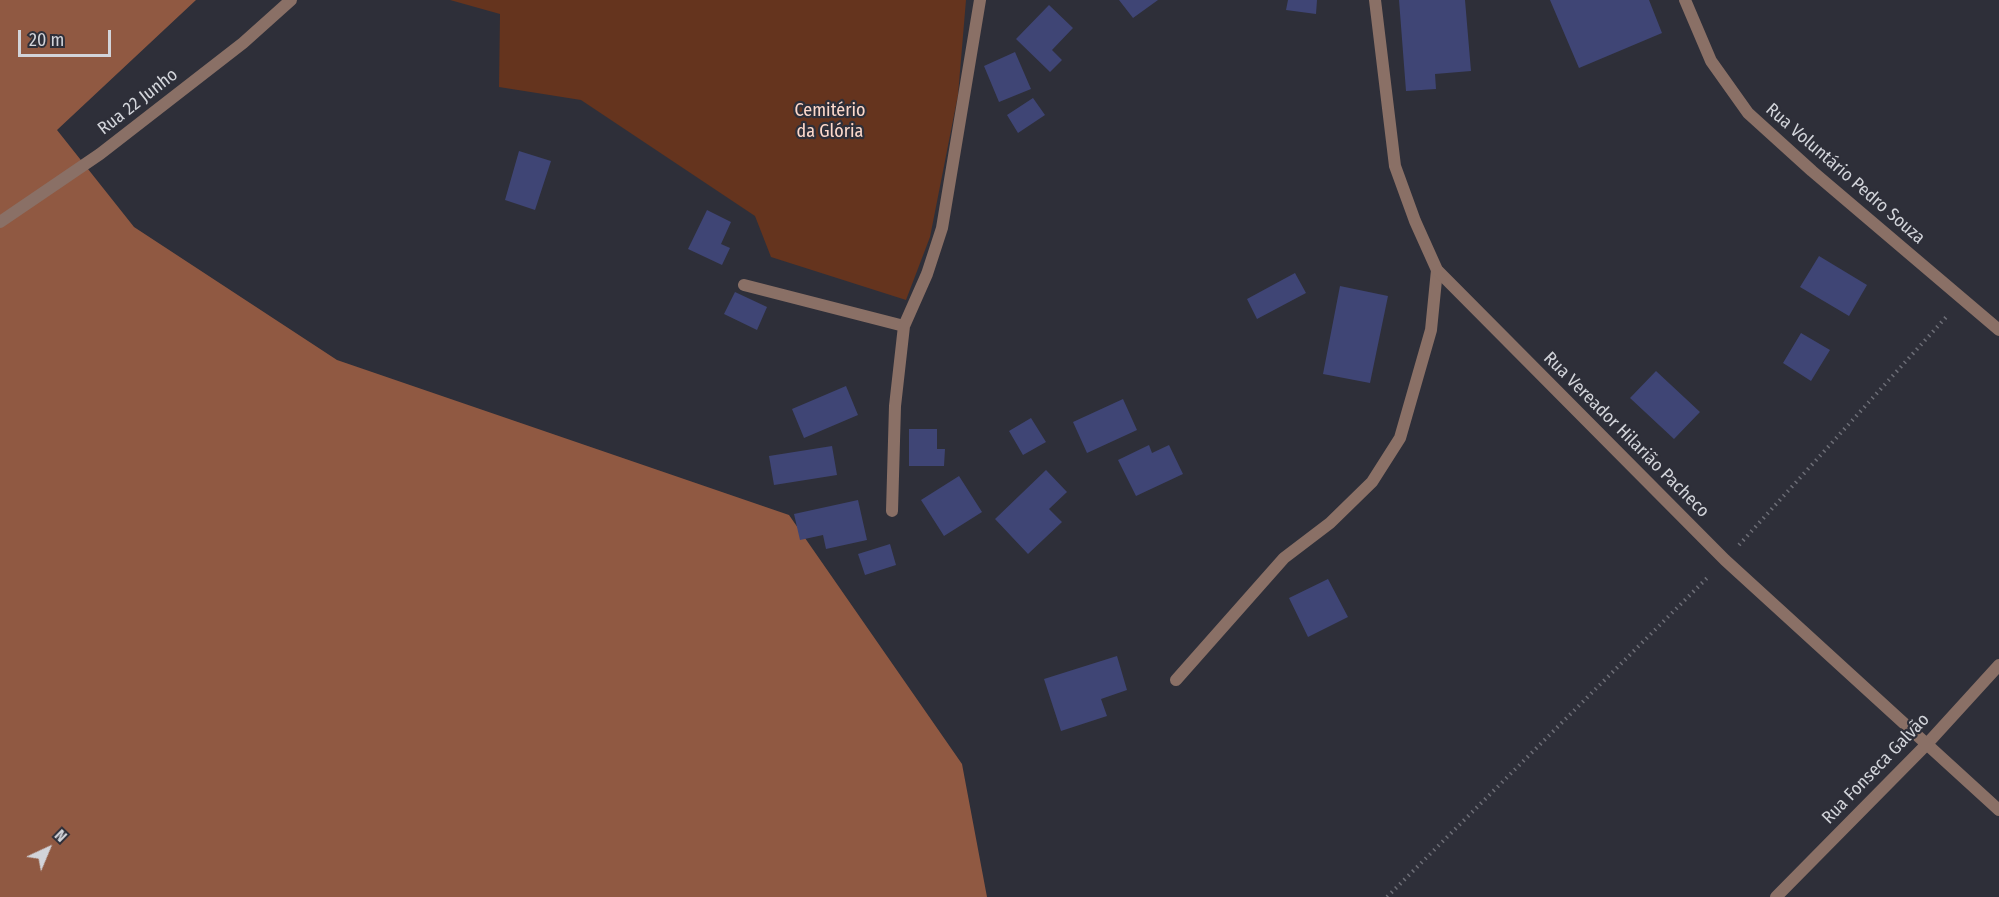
<!DOCTYPE html>
<html>
<head>
<meta charset="utf-8">
<style>
  body { margin:0 }
  #map { position:relative; width:1999px; height:897px; overflow:hidden; background:#2e2f39; font-family:"Fira Sans Condensed",sans-serif }
  canvas { display:block }
  .north { position:absolute; left:18px; top:819px; width:60px; height:60px; -webkit-text-stroke:4px #2e2f39; paint-order:stroke; rotate:44deg; font-size:16px; font-weight:700; line-height:24px; text-align:center; color:#d2d4da }
  .north::after { content:''; display:block; margin:auto; width:21px; height:27px; background:#d2d4da; clip-path:polygon(50% 0,100% 100%,50% 72%,0 100%) }
  .scale { position:absolute; left:18px; top:30px; width:93px; height:27px; box-sizing:border-box; border:3px solid #d2d4da; border-top:0; padding-left:8px; font-size:18px; line-height:21px; white-space:nowrap; color:#d2d4da; -webkit-text-stroke:4px #2e2f39; paint-order:stroke }
</style>
</head>
<body>
<div id="map">
<canvas width="1999" height="897"></canvas>
<div class="north">N</div>
<div class="scale">20 m</div>
</div>
<script>
const ctx = document.querySelector('canvas').getContext('2d');
ctx.lineJoin = 'round';
function paint(path, color) {
  ctx.fillStyle = color;
  ctx.fill(path, 'evenodd');
}
function toPath(rows) {
  const path = new Path2D();
  for (const r of rows) {
    path.moveTo(r[0], r[1]);
    for (let i = 2; i < r.length; i += 2) path.lineTo(r[i], r[i + 1]);
  }
  return path;
}
function trace(path, color, width, dash) {
  ctx.strokeStyle = color;
  ctx.lineWidth = width;
  ctx.lineCap = dash ? 'butt' : 'round';
  ctx.setLineDash(dash || []);
  ctx.stroke(path);
}
function drawText(font, color, halo, rows, align = 'center') {
  ctx.font = font + ' "Fira Sans Condensed",sans-serif';
  ctx.lineWidth = 4.5;
  ctx.setLineDash([]);
  ctx.textBaseline = 'middle';
  ctx.strokeStyle = halo;
  ctx.fillStyle = color;
  for (const [text, x, y, turn = 0] of rows) {
    ctx.save();
    ctx.translate(x, y);
    ctx.rotate((+turn || 0) * Math.PI / 180);
    ctx.textAlign = isNaN(turn) ? turn : align;
    if (halo) ctx.strokeText(text, 0, 0);
    ctx.fillText(text, 0, 0);
    ctx.restore();
  }
}
const green = toPath([
  [450,0,966,0,958,95,930,237,906,300,771,257,755,216,581,100,499,87,500,14]
]);
const forest = toPath([
  [0,0,196,0,57,130,134,227,337,360,789,515,962,764,987,897,0,897]
]);
const building = toPath([
  [1119,0,1158,0,1133,18],
  [1288,0,1317,0,1316,14,1286,10],
  [1399,0,1465,0,1471,71,1435,74,1436,89,1406,91],
  [1550,0,1649,0,1662,33,1579,68],
  [1049,5,1073,28,1052,50,1062,60,1050,72,1016,39],
  [1015,52,1031,89,999,102,984,66],
  [1033,98,1045,115,1018,133,1007,115],
  [519,151,551,161,535,210,505,200],
  [707,210,731,222,721,244,730,248,722,265,688,249],
  [1819,256,1867,285,1849,316,1800,287],
  [1295,273,1306,293,1257,319,1247,299],
  [1340,286,1388,296,1370,383,1323,374],
  [735,292,767,307,757,330,724,314],
  [1801,333,1830,350,1811,381,1783,363],
  [1656,371,1700,412,1674,439,1630,398],
  [846,386,858,415,804,438,792,409],
  [1123,399,1137,430,1087,453,1073,422],
  [1031,418,1046,442,1023,455,1009,431],
  [909,429,937,429,937,449,945,449,944,466,909,466],
  [1149,445,1152,453,1169,445,1183,474,1136,496,1118,460],
  [832,446,837,475,774,485,769,456],
  [1046,470,1067,492,1049,509,1062,522,1028,554,995,519],
  [959,476,982,512,944,536,921,500],
  [858,500,867,540,826,549,823,535,800,540,794,514],
  [890,544,896,565,865,575,858,554],
  [1328,579,1348,617,1308,637,1289,598],
  [1117,656,1127,690,1101,699,1107,716,1061,731,1044,679]
]);
const path = toPath([
  [1739,545,1948,315],
  [1387,897,1709,576]
]);
const service = toPath([
  [0,222,100,154,243,43,291,0],
  [744,285,904,326],
  [892,511,895,406,904,326,927,274,942,228,980,0],
  [1176,680,1284,558,1330,523,1372,482,1400,438,1431,330,1437,270]
]);
const minor = toPath([
  [1375,0,1395,166,1415,221,1437,270,1725,560,1999,810],
  [1685,0,1711,61,1748,113,1812,171,1999,330],
  [1776,897,1927,744,1999,665]
]);
const streetNames = [
  ["Rua 22 Junho",138,102,-38],
  ["Rua Voluntário Pedro Souza",1845,174,41],
  ["Rua Vereador Hilarião Pacheco",1626,435,45],
  ["Rua Fonseca Galvão",1876,769,-46]
];
const parkNames = [
  ["Cemitério",830,111],
  ["da Glória",830,132]
];
paint(green, '#65341e');
paint(forest, '#905942');
paint(building, '#3f4575');
trace(path, '#6d6e77', 4, [1.5, 4.5]);
trace(service, '#8a7066', 12);
trace(minor, '#8a7066', 12);
drawText('18px', '#d2d4da', '#2e2f39', streetNames);
drawText('18px', '#fdd9cb', '#2e2f39', parkNames);
</script>
</body>
</html>
